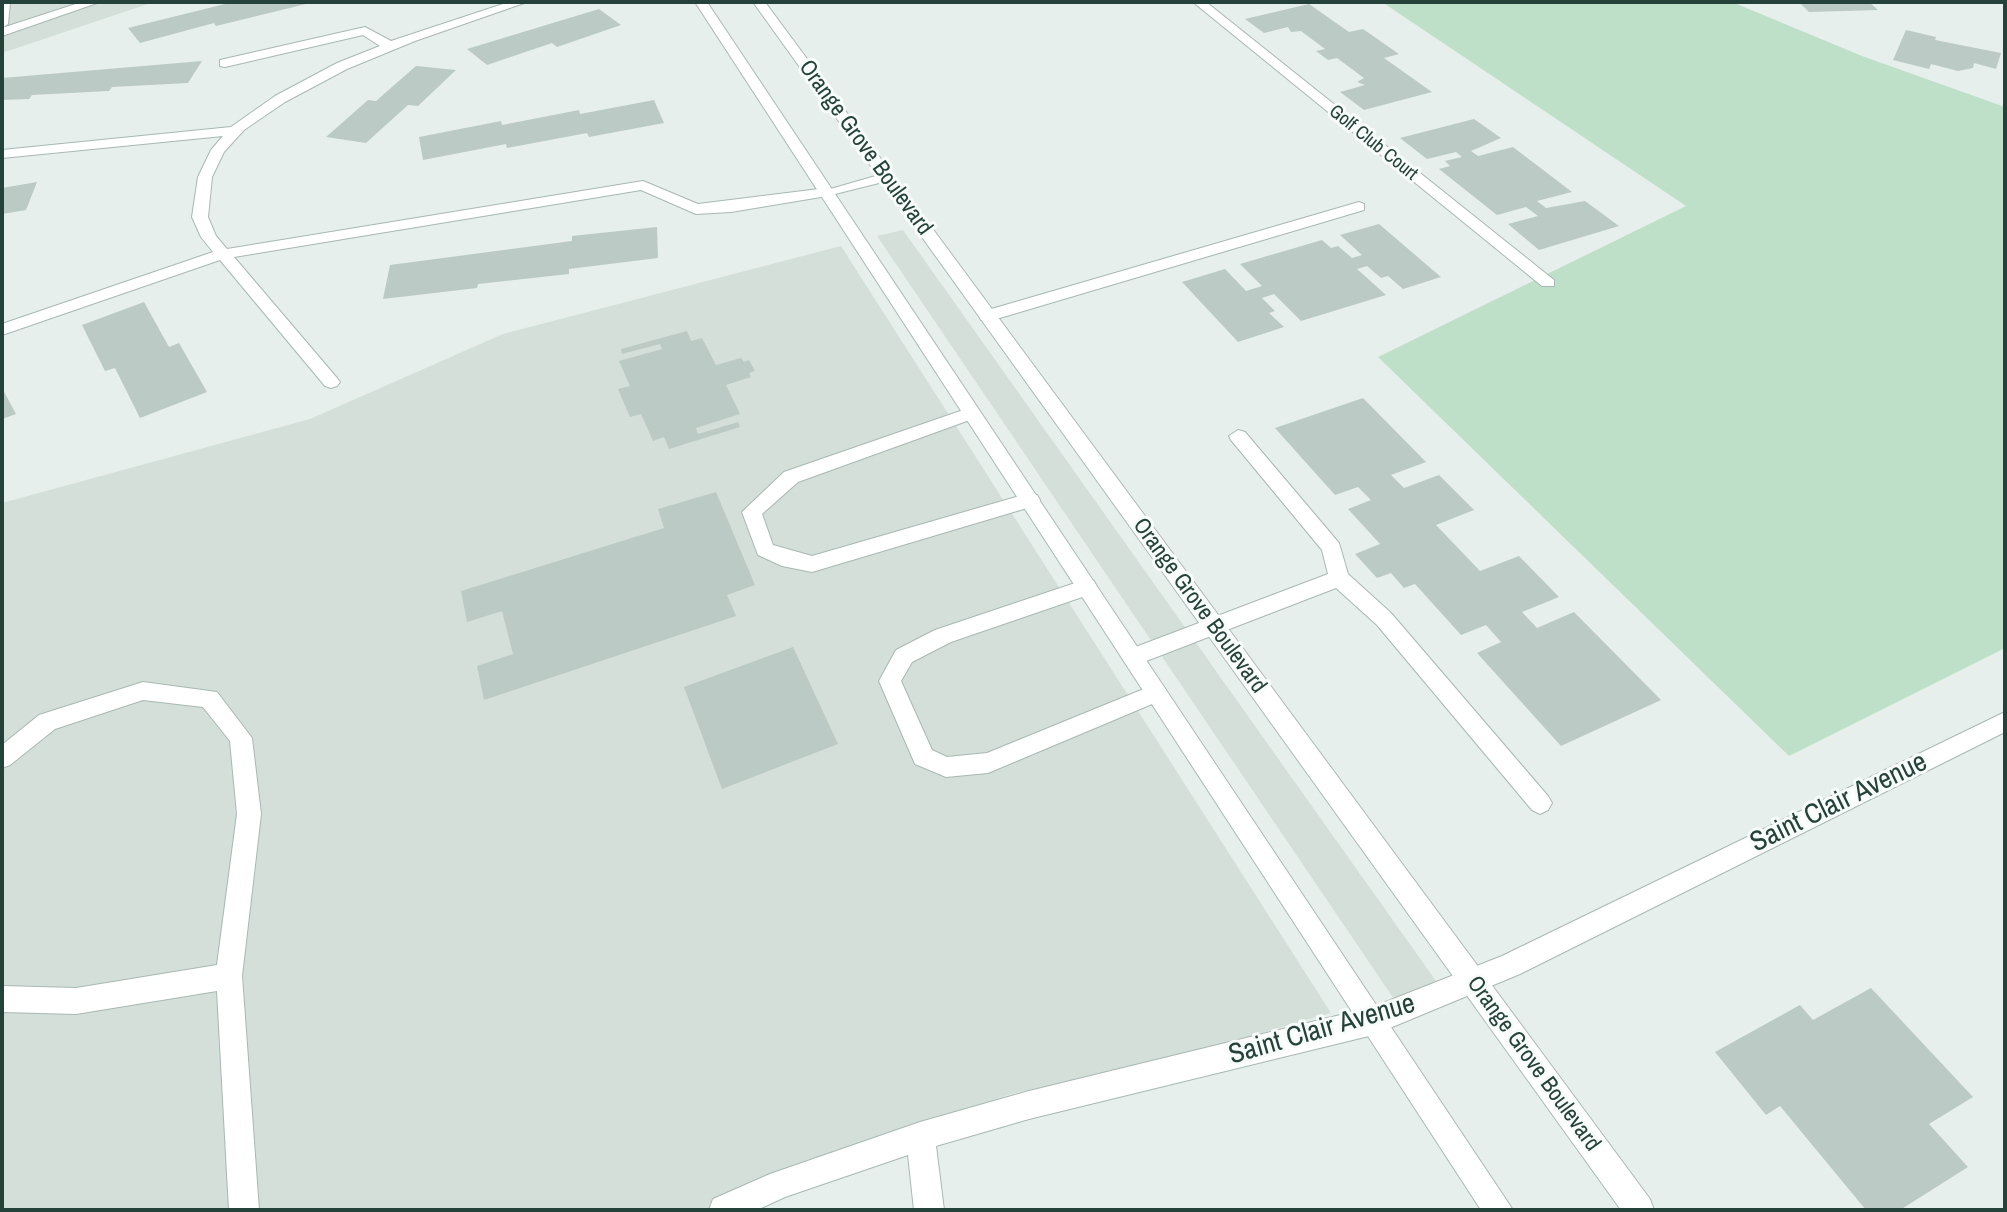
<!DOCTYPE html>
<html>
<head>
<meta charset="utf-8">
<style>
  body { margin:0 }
  #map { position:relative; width:2007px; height:1212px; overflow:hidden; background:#e6efeb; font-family:"Archivo Narrow",sans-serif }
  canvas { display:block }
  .frame { position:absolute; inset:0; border:4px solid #24423a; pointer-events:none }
</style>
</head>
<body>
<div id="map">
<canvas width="2007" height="1212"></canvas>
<div class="frame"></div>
</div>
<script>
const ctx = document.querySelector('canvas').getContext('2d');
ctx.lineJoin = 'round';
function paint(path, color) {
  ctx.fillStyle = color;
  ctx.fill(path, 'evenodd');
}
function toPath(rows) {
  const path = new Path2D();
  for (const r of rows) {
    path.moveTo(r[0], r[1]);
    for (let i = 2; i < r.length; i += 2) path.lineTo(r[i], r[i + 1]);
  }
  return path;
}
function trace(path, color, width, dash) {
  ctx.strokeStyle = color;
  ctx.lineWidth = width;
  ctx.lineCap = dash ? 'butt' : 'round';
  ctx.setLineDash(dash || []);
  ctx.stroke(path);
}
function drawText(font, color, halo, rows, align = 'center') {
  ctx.font = font + ' "Archivo Narrow",sans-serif';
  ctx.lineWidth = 6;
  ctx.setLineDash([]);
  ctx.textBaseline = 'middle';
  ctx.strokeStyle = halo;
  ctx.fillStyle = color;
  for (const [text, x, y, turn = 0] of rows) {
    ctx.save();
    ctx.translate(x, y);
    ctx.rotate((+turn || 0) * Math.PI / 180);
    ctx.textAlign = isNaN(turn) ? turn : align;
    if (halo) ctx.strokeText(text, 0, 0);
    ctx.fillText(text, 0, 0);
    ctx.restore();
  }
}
const built = toPath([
  [2,2,154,2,2,53],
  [903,230,1441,988,1394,999,877,236],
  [841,246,1331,1013,1171,1059,1011,1094,845,1154,716,1210,2,1210,2,503,310,419,503,334]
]);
const green = toPath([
  [1382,2,1732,2,1862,56,2005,107,2005,648,1789,756,1378,357,1686,206]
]);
const building = toPath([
  [233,2,310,3,216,26,214,23,140,43,128,28],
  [1799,2,1869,2,1878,10,1809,12],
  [1309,4,1349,32,1363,29,1399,54,1384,58,1432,92,1364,110,1340,92,1365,85,1357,82,1364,78,1337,58,1328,60,1316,51,1325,49,1301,31,1291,32,1288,27,1264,33,1245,19],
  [599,9,621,25,557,47,552,43,487,65,467,49],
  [1906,30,1936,37,1935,40,2001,53,1996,69,1974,63,1973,68,1958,71,1931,64,1929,69,1893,60],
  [202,61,188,83,112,87,109,91,32,95,29,99,2,100,2,78],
  [416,66,456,70,418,106,408,105,366,143,326,137,368,100,376,101],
  [654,100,664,123,589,137,587,133,507,148,506,144,423,160,419,137,501,121,502,125,579,110,580,114],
  [1474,119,1501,138,1471,151,1478,156,1513,147,1572,192,1537,201,1546,208,1585,201,1619,226,1539,250,1508,224,1538,216,1526,207,1497,215,1439,169,1450,166,1445,161,1462,157,1456,152,1427,159,1400,138],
  [37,182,26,210,2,214,2,188],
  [1379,224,1441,277,1403,289,1388,276,1381,278,1367,266,1357,269,1386,295,1301,321,1274,294,1262,298,1275,311,1269,313,1284,327,1238,342,1182,282,1225,269,1246,291,1262,286,1240,264,1322,240,1331,248,1338,246,1352,258,1362,255,1340,235],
  [657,227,658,258,569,269,569,274,478,284,477,288,383,299,390,265,572,241,572,236],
  [144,302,169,347,179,343,207,392,140,418,115,368,105,371,82,325],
  [687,331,691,341,702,338,716,365,741,358,744,362,749,360,755,371,749,373,751,377,726,385,740,414,696,428,698,434,738,422,740,427,669,449,664,437,653,441,641,414,630,417,618,389,630,386,619,361,662,349,660,344,622,354,621,349],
  [2,388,16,414,2,419],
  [1363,398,1426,462,1391,475,1404,488,1439,475,1474,510,1436,525,1480,571,1519,556,1559,597,1522,612,1537,628,1574,612,1661,700,1561,746,1477,653,1501,642,1486,625,1461,635,1415,584,1404,588,1391,573,1377,578,1355,554,1380,544,1348,509,1371,500,1358,487,1335,495,1275,428],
  [716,492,755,585,727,595,736,616,484,700,477,666,513,654,502,611,467,622,461,591,664,528,658,509],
  [793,647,838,744,722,789,684,687],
  [1871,988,1973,1097,1929,1124,1968,1167,1900,1210,1866,1210,1780,1106,1766,1115,1715,1052,1800,1005,1813,1020]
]);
const service = toPath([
  [2,2,10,2,8,24,2,28,2,2],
  [509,2,527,2,415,41,347,69,285,102,244,130,224,152,212,177,208,217,216,236,227,249,643,181,698,204,827,188,834,192,827,196,731,212,696,214,641,190,234,257,337,378,340,382,337,386,331,388,325,386,220,260,2,335,2,324,213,252,201,237,192,217,198,177,211,150,223,136,2,158,2,150,231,127,275,96,337,63,380,46,363,35,225,67,220,66,220,60,365,27,391,41,509,2],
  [1359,202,1364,204,1364,210,993,320,981,320,979,316,981,312,1359,202],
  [972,407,981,413,978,417,798,482,762,514,773,545,812,556,1030,493,1037,495,1040,500,1037,505,812,572,782,566,758,555,742,512,784,472,972,407],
  [1238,430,1245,432,1339,543,1348,574,1391,613,1548,796,1552,803,1548,810,1540,814,1532,810,1377,625,1336,588,1141,663,1133,666,1125,663,1122,657,1125,651,1328,574,1322,550,1231,440,1229,436,1238,430],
  [1087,579,1094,581,1097,587,1094,593,951,642,912,662,901,681,932,750,947,757,987,753,1156,684,1164,687,1167,693,1164,699,988,773,946,777,915,764,879,681,896,650,935,630,1087,579],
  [143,682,217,692,252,738,261,814,242,976,259,1210,229,1210,217,991,76,1014,2,1012,2,986,76,988,217,965,237,814,230,741,203,707,143,700,55,729,10,765,2,768,2,745,39,715,143,682]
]);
const minor = toPath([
  [82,2,100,2,2,36,2,28,82,2],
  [1193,2,1206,2,1554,280,1554,286,1542,286,1193,2],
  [886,173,893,177,891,180,827,196,820,192,886,173],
  [2005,712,2005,732,1520,974,1373,1035,1029,1119,936,1146,944,1210,914,1210,908,1155,785,1197,757,1210,709,1210,713,1199,770,1174,920,1122,1029,1091,1373,1007,1502,956,2005,712]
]);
const tertiary = toPath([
  [695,2,707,2,1513,1210,1481,1210,695,2],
  [753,2,765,2,1650,1199,1654,1210,1621,1210,753,2]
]);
const farStreetnames = [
  ["Golf Club Court",1373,143,39]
];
const streetNames = [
  ["Orange Grove Boulevard",865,148,54],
  ["Orange Grove Boulevard",1199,606,54],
  ["Orange Grove Boulevard",1533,1064,54]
];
const nearStreetnames = [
  ["Saint Clair Avenue",1839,803,-26],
  ["Saint Clair Avenue",1322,1030,-16]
];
paint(built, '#d4dfda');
paint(green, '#bfe0c8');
paint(building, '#bbcac4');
trace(service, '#a8b8b2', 2);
trace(minor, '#a8b8b2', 2);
trace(tertiary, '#a8b8b2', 2);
paint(service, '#fff');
paint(minor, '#fff');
paint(tertiary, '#fff');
drawText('19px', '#24423a', '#f7fbf9', farStreetnames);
drawText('23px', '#24423a', '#f7fbf9', streetNames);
drawText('28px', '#24423a', '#f7fbf9', nearStreetnames);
</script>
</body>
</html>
